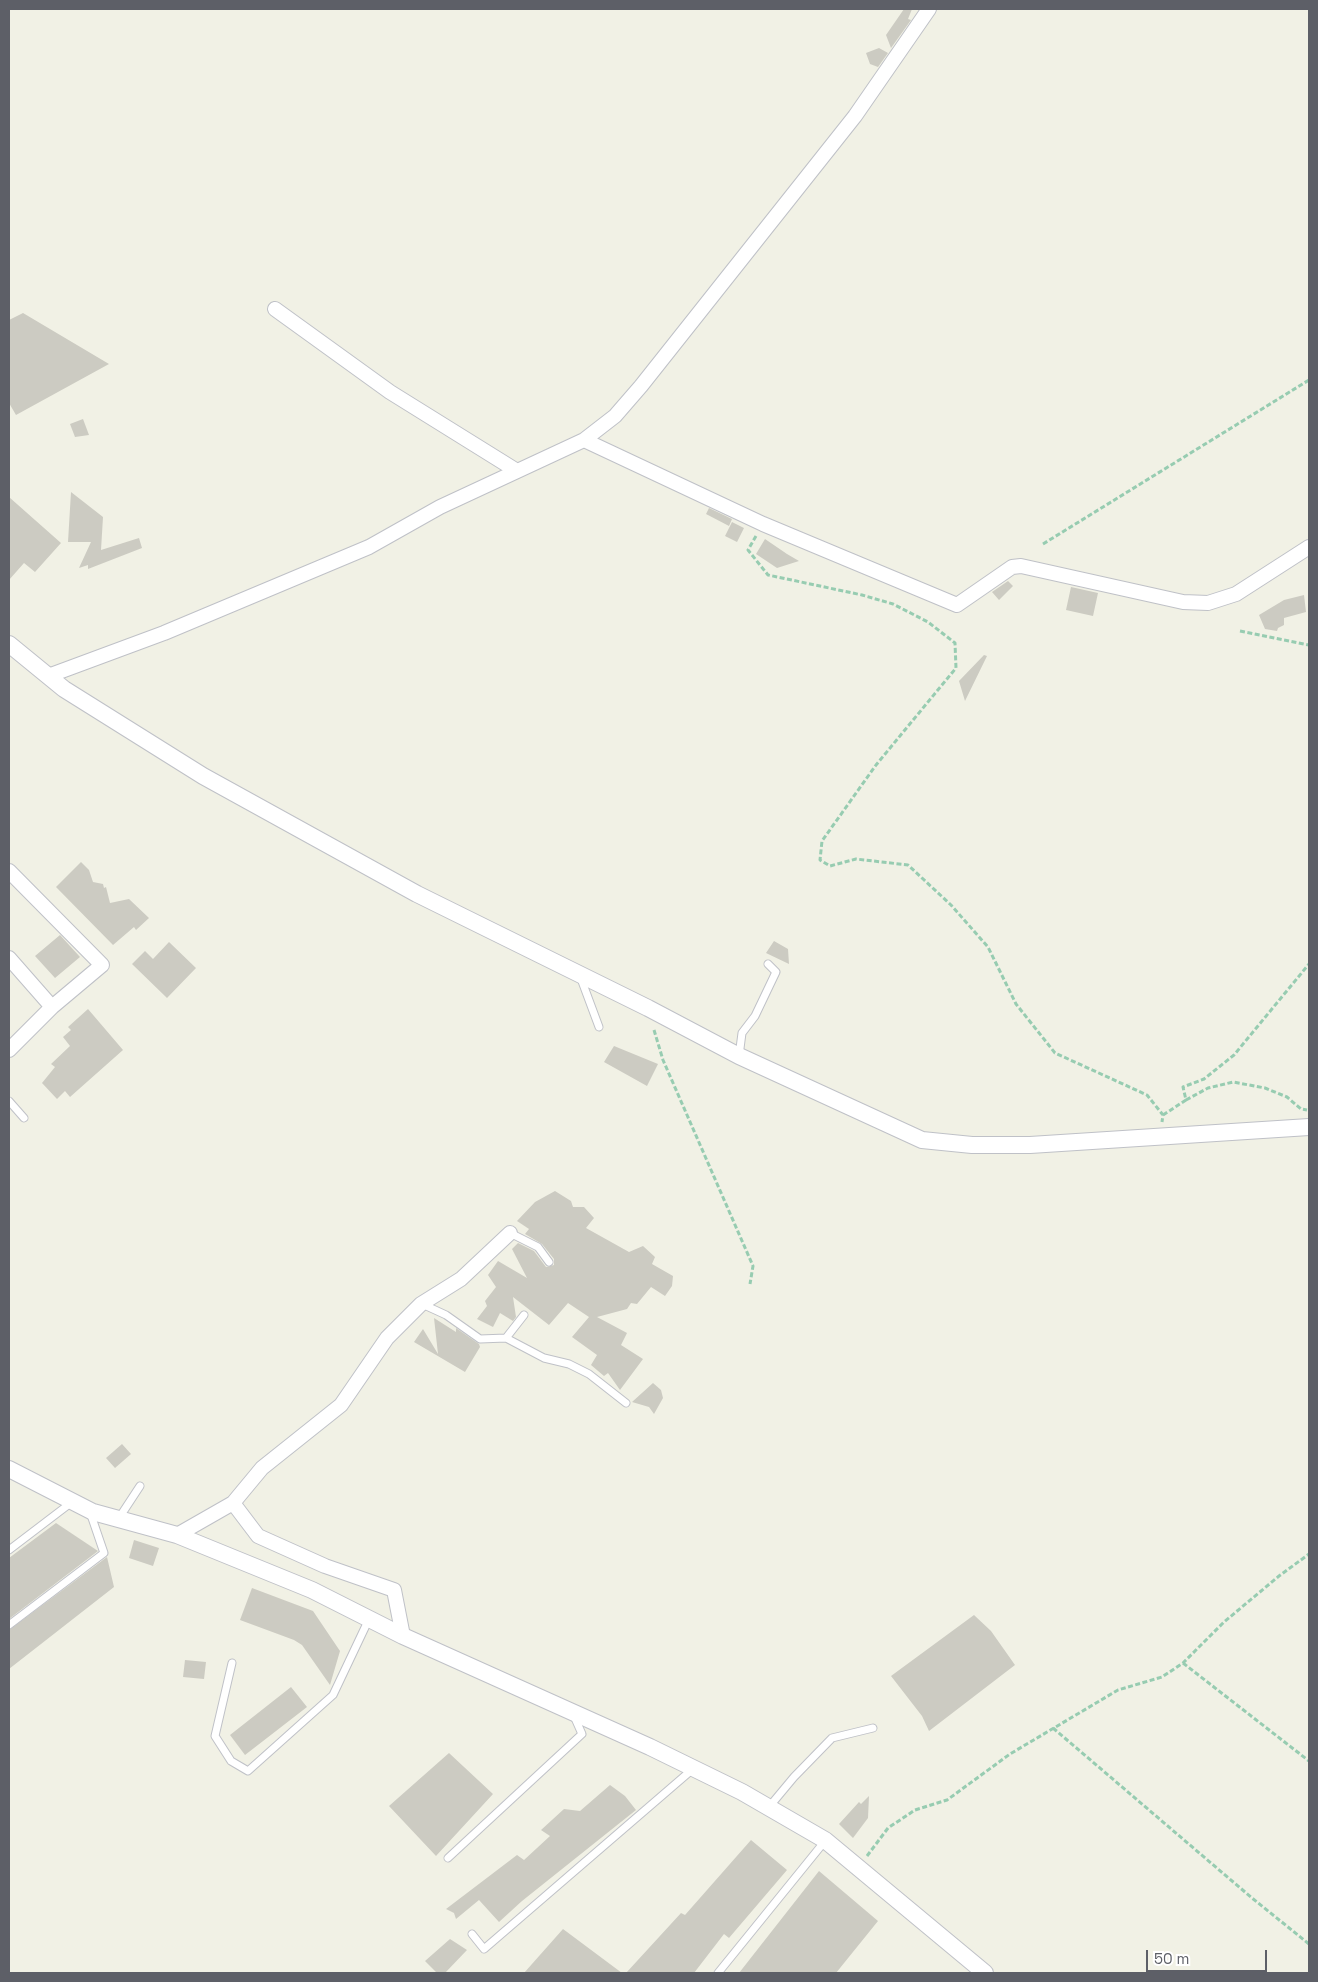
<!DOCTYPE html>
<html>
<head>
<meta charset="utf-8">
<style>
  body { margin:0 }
  #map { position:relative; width:1318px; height:1982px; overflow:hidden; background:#f1f1e5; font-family:"Space Grotesk",sans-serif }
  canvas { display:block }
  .frame { position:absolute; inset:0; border:10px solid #5d5f67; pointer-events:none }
  .scale { position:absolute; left:1146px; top:1950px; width:121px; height:22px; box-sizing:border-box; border:2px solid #5d5f67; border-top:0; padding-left:6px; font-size:15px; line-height:18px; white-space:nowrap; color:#5d5f67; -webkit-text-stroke:4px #fff; paint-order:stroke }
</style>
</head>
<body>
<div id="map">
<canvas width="1318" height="1982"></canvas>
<div class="frame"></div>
<div class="scale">50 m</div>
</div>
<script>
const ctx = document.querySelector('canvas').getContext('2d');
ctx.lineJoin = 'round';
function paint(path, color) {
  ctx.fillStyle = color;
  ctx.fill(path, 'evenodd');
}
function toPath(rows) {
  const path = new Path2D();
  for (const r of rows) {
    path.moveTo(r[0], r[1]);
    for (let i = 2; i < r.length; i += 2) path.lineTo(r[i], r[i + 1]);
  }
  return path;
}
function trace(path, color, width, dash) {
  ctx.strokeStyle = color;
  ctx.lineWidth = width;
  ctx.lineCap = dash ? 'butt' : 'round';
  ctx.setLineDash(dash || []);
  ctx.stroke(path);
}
const building = toPath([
  [904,9,912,9,908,19,911,20,891,48,886,35],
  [879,48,888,53,878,67,870,64,866,53],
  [23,313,109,364,16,415,9,403,9,320],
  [83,419,89,435,75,437,70,424],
  [71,492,103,517,101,550,139,538,142,548,88,569,88,565,79,568,91,542,68,542],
  [9,497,61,543,35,572,24,563,9,580],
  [709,508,732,519,729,526,706,514],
  [732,522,744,528,737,542,725,536],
  [765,539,787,554,799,561,777,568,756,554],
  [1008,581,1013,586,999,600,992,592],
  [1071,587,1098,593,1093,616,1066,610],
  [1304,595,1306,612,1284,618,1284,625,1278,628,1277,631,1265,629,1259,615,1284,600],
  [984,655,987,656,965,701,959,681],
  [81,862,89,870,93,882,103,884,104,888,106,887,110,903,129,899,149,918,136,930,134,927,113,945,56,887],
  [60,935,80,957,55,978,35,956],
  [774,941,788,949,789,964,766,953],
  [169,942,196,968,167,998,132,964,145,951,153,959],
  [88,1009,123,1050,70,1097,65,1091,57,1099,42,1083,55,1067,51,1064,70,1046,63,1037,71,1030,68,1027],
  [614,1046,658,1064,647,1086,604,1062],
  [555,1191,571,1201,573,1207,584,1207,594,1218,586,1228,629,1252,643,1246,655,1257,652,1264,673,1276,672,1286,665,1296,651,1287,637,1304,631,1303,627,1309,597,1317,627,1333,621,1345,643,1359,620,1390,608,1373,604,1376,591,1365,597,1355,572,1337,589,1317,568,1303,549,1325,513,1297,516,1317,513,1321,500,1313,493,1327,477,1319,487,1306,485,1301,496,1287,488,1275,498,1261,527,1278,512,1249,518,1243,534,1251,546,1267,554,1265,554,1259,542,1244,525,1234,529,1229,517,1221,535,1202],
  [434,1318,456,1332,456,1328,479,1344,480,1347,465,1372,414,1342,423,1329,438,1354],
  [653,1383,661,1390,663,1398,654,1414,649,1407,632,1402],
  [122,1444,131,1454,115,1468,106,1458],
  [56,1523,98,1551,9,1619,9,1558],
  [134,1540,159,1548,153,1566,129,1558],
  [107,1557,114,1587,9,1669,9,1630],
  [252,1588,313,1611,340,1651,330,1685,302,1645,294,1640,240,1620],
  [974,1615,991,1631,1015,1665,929,1731,922,1716,891,1676],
  [185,1660,206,1662,204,1679,183,1677],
  [291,1687,307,1707,245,1755,230,1735],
  [449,1753,493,1794,436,1856,389,1806],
  [610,1785,625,1796,636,1810,522,1901,499,1922,479,1900,456,1919,454,1913,446,1909,517,1855,524,1860,550,1836,541,1830,564,1809,580,1811],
  [869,1796,868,1818,853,1838,839,1824,859,1802,861,1804],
  [751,1840,787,1870,729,1938,724,1934,694,1973,626,1973,681,1913,685,1915],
  [819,1871,878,1921,836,1973,739,1973],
  [563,1929,622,1973,524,1973],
  [450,1939,467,1950,445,1973,437,1973,425,1961]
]);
const path = toPath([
  [756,536,748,550,768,575,862,595,893,604,928,622,955,643,956,668,876,765,822,841,820,860,830,866,856,859,908,865,951,905,988,947,1016,1004,1055,1053,1147,1095,1163,1115,1162,1122],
  [1043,544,1309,380],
  [1240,631,1309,645],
  [654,1030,663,1060,753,1266,750,1284],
  [1186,1100,1208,1088,1233,1082,1265,1088,1287,1097,1301,1109,1307,1110],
  [1163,1115,1186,1100,1183,1087,1204,1079,1234,1055,1309,964],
  [1183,1663,1309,1761],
  [1053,1728,1252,1898,1309,1944],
  [867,1856,888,1828,915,1810,947,1800,1010,1754,1118,1690,1162,1677,1183,1663,1224,1622,1279,1576,1309,1554]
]);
const service = toPath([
  [580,976,599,1027],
  [739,1056,742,1033,755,1016,776,972,768,964],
  [9,1101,24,1118],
  [510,1233,538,1247,549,1262],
  [422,1304,446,1315,480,1339,506,1338,524,1315],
  [506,1338,544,1358,569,1364,589,1374,626,1403],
  [119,1518,140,1486],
  [9,1550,72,1502],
  [9,1625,104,1553,90,1512],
  [232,1663,215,1736,231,1761,248,1771,333,1695,369,1619],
  [769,1807,794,1777,832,1738,873,1728],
  [448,1858,582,1734,574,1716],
  [472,1934,484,1949,694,1768],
  [718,1973,825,1841]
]);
const minor = toPath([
  [275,309,390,392,517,471],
  [584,440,763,524,957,605,1012,567,1021,566,1183,602,1208,603,1236,594,1309,547],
  [48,676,164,633,369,547,440,507,584,440,615,416,641,386,855,116,929,9],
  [9,871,102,965,52,1007],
  [9,958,52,1007,9,1050],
  [177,1535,233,1503],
  [403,1636,394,1590,325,1566,258,1536,233,1503,262,1468,341,1405,387,1338,421,1304,461,1279,510,1233]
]);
const tertiary = toPath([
  [9,644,64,689,203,776,417,894,648,1008,739,1056,922,1140,972,1145,1030,1145,1309,1127],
  [9,1469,93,1512,177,1535,312,1590,403,1636,650,1747,742,1792,825,1840,985,1973]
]);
paint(building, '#cccbc2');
trace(service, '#bfc1c7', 9);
trace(minor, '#bfc1c7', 16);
trace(tertiary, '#bfc1c7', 18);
trace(path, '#97ccb1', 3, [5, 2.5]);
trace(service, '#fff', 7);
trace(minor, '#fff', 14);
trace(tertiary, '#fff', 16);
</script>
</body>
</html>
